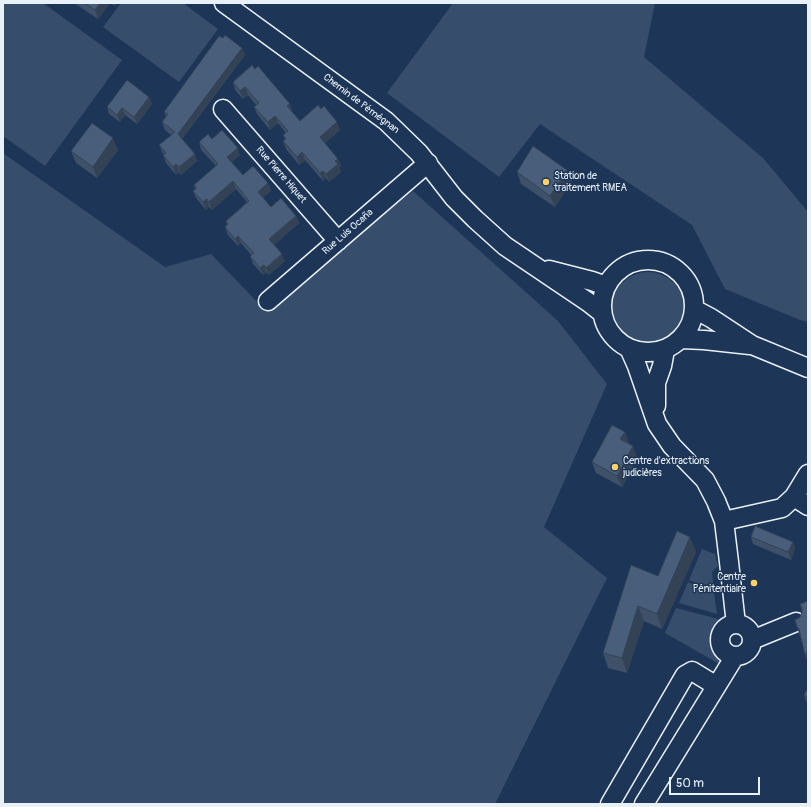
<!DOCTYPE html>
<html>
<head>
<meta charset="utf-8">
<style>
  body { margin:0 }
  #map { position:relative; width:811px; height:807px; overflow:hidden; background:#1d3557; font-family:Pangolin,sans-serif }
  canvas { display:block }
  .frame { position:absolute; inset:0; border:4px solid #e8f1f8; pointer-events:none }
  .scale { position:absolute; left:669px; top:777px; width:91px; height:18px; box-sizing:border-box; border:2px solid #e8f1f8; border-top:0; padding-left:5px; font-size:12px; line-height:14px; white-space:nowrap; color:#e8f1f8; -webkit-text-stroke:3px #1d3557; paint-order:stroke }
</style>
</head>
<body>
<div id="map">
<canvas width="811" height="807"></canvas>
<div class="frame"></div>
<div class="scale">50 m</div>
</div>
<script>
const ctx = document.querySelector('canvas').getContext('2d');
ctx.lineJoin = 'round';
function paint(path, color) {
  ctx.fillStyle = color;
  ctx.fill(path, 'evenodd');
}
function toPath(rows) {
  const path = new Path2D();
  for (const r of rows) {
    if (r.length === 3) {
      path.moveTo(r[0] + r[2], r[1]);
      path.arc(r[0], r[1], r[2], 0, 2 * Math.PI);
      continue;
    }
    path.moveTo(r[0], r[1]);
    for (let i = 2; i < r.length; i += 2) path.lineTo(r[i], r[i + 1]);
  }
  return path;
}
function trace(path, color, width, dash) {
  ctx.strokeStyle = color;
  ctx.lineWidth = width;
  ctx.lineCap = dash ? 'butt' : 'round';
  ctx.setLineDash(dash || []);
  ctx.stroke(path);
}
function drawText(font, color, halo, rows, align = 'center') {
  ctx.font = font + ' Pangolin,sans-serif';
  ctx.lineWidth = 3;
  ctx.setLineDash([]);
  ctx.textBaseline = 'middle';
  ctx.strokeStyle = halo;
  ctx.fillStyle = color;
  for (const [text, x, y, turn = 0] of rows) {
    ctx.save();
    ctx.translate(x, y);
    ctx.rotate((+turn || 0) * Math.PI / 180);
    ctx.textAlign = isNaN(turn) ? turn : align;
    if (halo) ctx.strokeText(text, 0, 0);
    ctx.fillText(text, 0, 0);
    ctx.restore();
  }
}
const green = toPath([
  [3,3,43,3,122,60,45,166,3,136],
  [121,3,183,3,218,29,179,82,103,27],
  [453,3,655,3,644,57,763,158,808,212,808,322,800,320,725,289,692,225,540,124,499,177,387,93],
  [3,153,165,267,211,254,264,309,413,191,558,321,607,384,544,527,607,578,495,804,3,804],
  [648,308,36],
  [702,549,715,554,718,566,712,572,714,590,689,580],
  [688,582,714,593,717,614,679,603],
  [676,608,722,620,714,638,716,650,725,661,721,665,665,633]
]);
const minor = toPath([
  [224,3,386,121,419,153,454,198,475,219,505,246,588,302,602,313],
  [223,109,338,241],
  [648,306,46],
  [549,270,592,281,606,286],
  [268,301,428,163],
  [694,309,711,318,752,345,808,368],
  [681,339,704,340,750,345],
  [629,348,637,366,657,424,672,446,705,480,716,501,724,521,729,562,736,624],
  [656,406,656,383,662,366,665,350],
  [794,497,808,506],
  [724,521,782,508,794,497,808,474],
  [736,640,16],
  [752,640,796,622],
  [610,804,685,675,692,671,710,682,714,689],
  [644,804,735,656]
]);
const wall = toPath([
  [74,3,110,3,98,19],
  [110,3,117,3,115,6],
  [245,55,182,139,197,161,181,175,179,172,176,175,166,163,163,155,164,154,162,152,159,145,171,135,165,130,162,122,166,116,164,112],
  [255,69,290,104,292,111,292,112,300,121,340,130,325,143,338,159,341,166,339,167,341,172,329,182,326,178,323,181,305,160,299,165,286,149,283,141,285,140,283,135,286,133,278,123,270,130,257,114,254,107,256,105,248,95,243,99,235,90,233,82],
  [149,97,152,104,137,124,125,115,120,122,109,114,107,107],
  [212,139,240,155,232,162,243,175,268,183,271,191,263,197,271,207,296,216,299,223,274,245,285,261,269,275,266,272,263,275,253,264,250,256,251,255,241,243,238,246,228,235,225,227,227,225,226,221,247,202,236,189,212,210,209,207,206,210,196,198,193,191,195,189,194,185,216,166,201,150,199,142],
  [118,150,97,178,76,163,71,151],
  [567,170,572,181,555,207,521,184,517,172],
  [625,432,628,444,633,446,637,458,622,487,596,473,592,462],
  [690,537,696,552,662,629,644,621,627,673,608,668,603,653,658,576],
  [751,537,793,542,795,549,791,560,753,544],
  [808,601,808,662,805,655,802,640,801,639,797,627,800,617,802,612,800,604],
  [808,688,808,706,804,695]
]);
const shadedWall = toPath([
  [100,3,110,3,98,19,95,10],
  [113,3,117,3,115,6],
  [242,48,245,55,180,141,178,134],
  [245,87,248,95,243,99,240,91],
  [149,97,152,104,137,124,134,117],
  [290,104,292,111,289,114,287,106],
  [122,108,125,115,120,122,117,115],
  [275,116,278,123,270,130,268,122],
  [337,122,340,130,323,145,320,137],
  [113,138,118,150,97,178,93,167],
  [238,148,240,155,230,164,227,157],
  [302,152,305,160,299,165,297,157],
  [195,154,197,161,181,175,179,167],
  [338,159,341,166,339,167,341,172,329,182,326,174,335,161],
  [176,164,179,172,176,175,173,167],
  [567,170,572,181,555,207,550,196],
  [323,171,326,178,323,181,320,173],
  [233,181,236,189,212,210,209,202],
  [268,183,271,191,261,199,258,192],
  [207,199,209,207,206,210,203,202],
  [296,216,299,223,272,247,269,239],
  [238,236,241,243,238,246,235,239],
  [282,254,285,261,269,275,266,268],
  [264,265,266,272,263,275,260,268],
  [625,432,629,443,625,451,620,439],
  [633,446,637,458,622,487,617,476],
  [690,537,696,552,662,629,657,614],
  [793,542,795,549,791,560,788,552],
  [638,606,644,621,627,673,622,658],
  [808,650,808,662,805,655]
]);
const building = toPath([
  [85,3,100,3,95,10,85,3],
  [225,35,242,48,178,134,195,154,179,167,176,164,173,167,163,155,166,153,159,145,175,132,162,122,168,114,164,112,219,36,223,38,225,35],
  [252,65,255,69,258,66,290,104,287,106,300,121,318,105,321,109,324,106,337,122,320,137,338,159,335,161,338,164,326,174,323,171,320,173,302,152,297,157,283,141,286,139,283,135,288,131,275,116,268,122,254,107,259,103,245,87,240,91,233,82,252,65],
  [127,80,149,97,134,117,122,108,117,115,107,107,127,80],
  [92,123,113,138,93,167,71,151,92,123],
  [222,130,238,148,227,157,233,164,243,175,253,166,268,183,258,192,271,207,281,198,296,216,269,239,282,254,266,268,264,265,260,268,250,256,254,253,238,236,235,239,225,227,228,224,226,221,249,201,233,181,209,202,207,199,203,202,193,191,197,188,194,185,218,164,199,142,208,134,212,139,222,130],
  [533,146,567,170,550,196,517,172,533,146],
  [612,425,625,432,620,439,633,446,617,476,592,462,612,425],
  [755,526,793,542,788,552,751,537,755,526],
  [677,531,690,537,657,614,638,606,622,658,603,653,631,565,658,576,677,531],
  [808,601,808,650,805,655,799,629,797,627,795,620,800,617,802,612,802,607,800,604,808,601],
  [808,688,808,697,804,695,808,688],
  [808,759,808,804,807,804,808,759]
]);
const markers = [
  [546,182,4,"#ffd166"],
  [615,467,4,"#ffd166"],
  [754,583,4,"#ffd166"]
];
const streetNames = [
  ["Chemin de Pémégnan",361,104,37],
  ["Rue Pierre Hiquet",281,175,49],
  ["Rue Luis Ocaña",348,232,-41]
];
const poiNames = [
  ["Station de",554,176],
  ["traitement RMEA",554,188],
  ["Centre d'extractions",623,461],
  ["judicières",623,473],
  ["Centre",746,577,"right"],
  ["Pénitentiaire",746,589,"right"]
];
paint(green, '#374d6c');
trace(minor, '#e8f1f8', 21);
trace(minor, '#1d3557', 18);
paint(wall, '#3f5169');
paint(shadedWall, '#334255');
paint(building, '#495e7a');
trace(building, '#334255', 1);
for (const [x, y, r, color] of markers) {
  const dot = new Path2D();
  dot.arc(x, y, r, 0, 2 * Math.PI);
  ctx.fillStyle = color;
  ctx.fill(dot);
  trace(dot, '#1d3557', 1.5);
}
drawText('10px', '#e8f1f8', '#1d3557', streetNames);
drawText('10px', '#e8f1f8', '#1d3557', poiNames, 'left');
</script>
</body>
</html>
